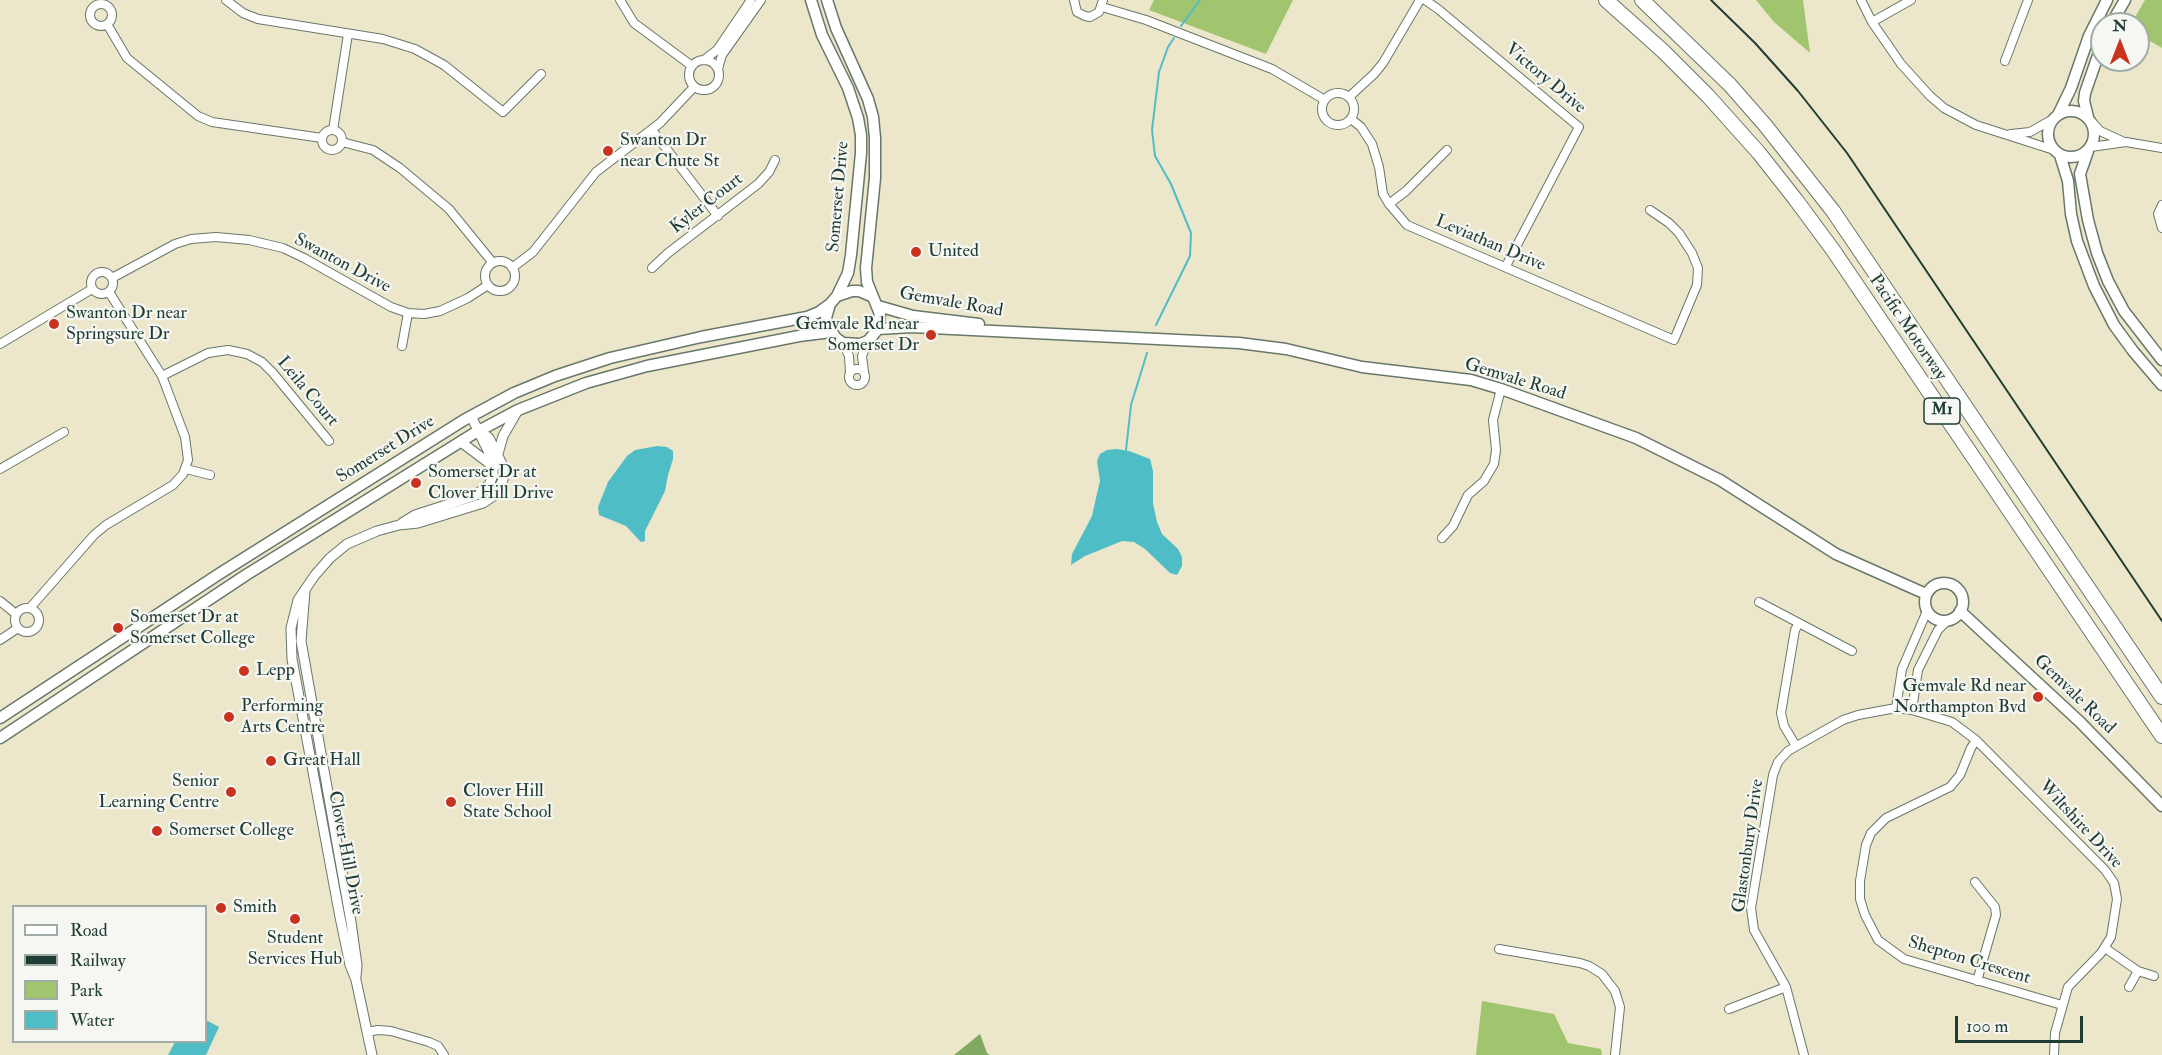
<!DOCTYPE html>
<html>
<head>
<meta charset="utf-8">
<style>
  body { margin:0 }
  #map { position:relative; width:2162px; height:1055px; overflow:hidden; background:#ece6cb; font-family:"IM FELL Double Pica",serif }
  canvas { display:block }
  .legend { position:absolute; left:12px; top:905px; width:195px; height:138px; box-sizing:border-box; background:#f6f6f2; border:2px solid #a0aca6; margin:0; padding:8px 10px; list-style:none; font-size:18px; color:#1f3d34 }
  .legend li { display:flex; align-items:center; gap:12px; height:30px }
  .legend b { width:30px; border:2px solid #a0aca6 }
  .north { position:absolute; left:2090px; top:12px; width:60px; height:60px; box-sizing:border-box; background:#f6f6f2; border:2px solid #a0aca6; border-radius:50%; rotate:0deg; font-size:16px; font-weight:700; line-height:24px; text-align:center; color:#1f3d34 }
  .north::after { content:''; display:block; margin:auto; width:21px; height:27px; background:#c8321e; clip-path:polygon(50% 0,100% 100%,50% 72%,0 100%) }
  .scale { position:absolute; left:1955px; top:1016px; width:128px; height:27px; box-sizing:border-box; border:3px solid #1f3d34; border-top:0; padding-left:8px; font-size:18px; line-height:21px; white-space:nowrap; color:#1f3d34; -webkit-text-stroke:4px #f6f6f2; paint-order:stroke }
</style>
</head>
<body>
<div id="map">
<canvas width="2162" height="1055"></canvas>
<ul class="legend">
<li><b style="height:8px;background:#fff"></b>Road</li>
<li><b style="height:8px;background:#1f3d34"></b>Railway</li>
<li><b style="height:16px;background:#a1c56f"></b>Park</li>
<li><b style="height:16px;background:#4fbdc5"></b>Water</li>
</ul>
<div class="north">N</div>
<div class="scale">100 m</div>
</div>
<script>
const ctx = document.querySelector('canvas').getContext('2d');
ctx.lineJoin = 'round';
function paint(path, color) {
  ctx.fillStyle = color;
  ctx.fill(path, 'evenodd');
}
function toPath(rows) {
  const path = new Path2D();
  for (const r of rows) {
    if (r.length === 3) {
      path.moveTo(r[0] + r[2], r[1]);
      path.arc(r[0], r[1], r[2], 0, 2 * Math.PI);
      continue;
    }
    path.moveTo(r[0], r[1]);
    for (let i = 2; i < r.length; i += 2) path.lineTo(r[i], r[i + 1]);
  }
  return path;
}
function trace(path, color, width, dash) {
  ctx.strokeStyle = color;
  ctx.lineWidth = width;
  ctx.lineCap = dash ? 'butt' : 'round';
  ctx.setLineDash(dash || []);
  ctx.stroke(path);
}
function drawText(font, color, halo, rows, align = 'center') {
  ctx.font = font + ' "IM FELL Double Pica",serif';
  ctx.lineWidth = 4.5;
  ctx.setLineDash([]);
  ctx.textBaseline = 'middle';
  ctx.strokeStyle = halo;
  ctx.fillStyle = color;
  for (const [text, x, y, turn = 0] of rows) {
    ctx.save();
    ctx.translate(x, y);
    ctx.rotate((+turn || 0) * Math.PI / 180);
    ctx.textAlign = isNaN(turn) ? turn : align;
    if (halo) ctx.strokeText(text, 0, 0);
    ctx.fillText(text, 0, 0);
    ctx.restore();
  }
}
const green = toPath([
  [1154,0,1293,0,1266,54,1149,10],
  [1756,0,1803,0,1810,53,1774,22],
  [2145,0,2162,0,2162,48,2138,34,2138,24,2131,24],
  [1482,1001,1554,1014,1568,1043,1601,1049,1602,1055,1476,1055]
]);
const forest = toPath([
  [980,1034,987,1053,990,1055,954,1055]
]);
const water = toPath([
  [657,446,667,447,673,451,673,459,668,475,665,491,645,531,645,541,641,542,626,526,599,515,598,507,608,482,627,456,635,450],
  [1117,449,1129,451,1150,459,1153,471,1153,503,1157,522,1162,534,1178,549,1182,557,1182,566,1177,575,1170,573,1145,549,1134,542,1122,541,1085,556,1071,565,1072,554,1092,516,1096,498,1100,481,1097,461,1100,454,1107,450],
  [206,1020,219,1027,206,1055,168,1055,175,1042,206,1042]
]);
const stream = toPath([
  [1181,26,1200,0],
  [1156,325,1190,256,1191,233,1171,184,1155,156,1152,130,1159,72,1168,47,1174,38],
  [1126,450,1131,405,1147,353]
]);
const minor = toPath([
  [226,0,243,13,258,19,383,39,415,49,444,65,503,112,541,74],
  [620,0,634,23,692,66],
  [1074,0,1077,12,1085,16,1090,17,1099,12,1103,0],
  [1425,0,1438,9,1579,127,1506,266],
  [1861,0,1872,22,1901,64,1930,96,1944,108,1976,125,2054,150],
  [101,15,11],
  [1102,7,1146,20,1272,69,1325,100],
  [1872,22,1911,0],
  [107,24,127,58,198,116,212,122,322,138],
  [704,75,15],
  [704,60,717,50,751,0],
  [2005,61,2028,0],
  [718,69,722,55,761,0],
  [1338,109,16],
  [1349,97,1374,74,1383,63,1420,0],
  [1351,119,1361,127,1372,144,1379,167,1383,194,1389,204,1407,225,1674,340,1697,285,1698,268,1692,253,1679,233,1669,223,1650,210],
  [2092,122,2100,131,2122,141],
  [332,140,10],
  [333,130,348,34],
  [652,130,718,216],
  [2011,134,2030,132,2053,119],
  [342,142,373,150,400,168,449,209,493,263],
  [2091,147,2126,142,2162,148],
  [1389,204,1406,191,1447,150],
  [2162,205,2158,214,2162,228],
  [500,276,15],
  [512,268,533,252,596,172,660,123,694,87],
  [652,268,668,253,758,184,769,172,775,160],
  [102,283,11],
  [112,278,175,244,191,239,216,237,249,240,283,248,304,258,391,307,408,313,424,314,440,311,468,298,488,285],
  [843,343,849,356,850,373],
  [0,344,92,289],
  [402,346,408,313],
  [857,377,8],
  [864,372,862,356,868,341],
  [162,376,208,353,228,350,247,354,262,362,273,373,329,441],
  [0,469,64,432],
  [186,469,210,475],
  [1442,538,1453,526,1468,495,1484,481,1494,464,1496,450,1493,420,1501,389],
  [0,601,16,614],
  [1759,602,1852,651],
  [27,620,12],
  [30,608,94,535,106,525,173,485,183,474,188,460,185,437,162,376,109,292],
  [0,640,18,628],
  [1896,708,1902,669,1927,611],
  [1912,710,1918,670,1938,630,1947,621],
  [1976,740,1971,748,1960,775,1950,787,1886,818,1871,833,1866,845,1860,881,1860,899,1865,915,1878,940,1904,959,2062,1005],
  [1796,746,1784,726,1781,713,1795,630,1799,623],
  [1975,882,1995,907,1996,915,1977,981],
  [2105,948,2138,971,2154,976],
  [1499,949,1580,963,1589,966,1602,974,1615,991,1620,1007,1615,1055],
  [2129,987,2138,971],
  [1729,1009,1786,987],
  [367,1032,378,1030,391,1031,429,1042,438,1046,444,1055],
  [1804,1055,1786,987,1754,930,1751,908,1773,775,1778,762,1788,751,1843,720,1858,715,1896,708,1912,710,1952,722,1976,740,2105,870,2114,883,2117,899,2111,937,2101,953,2068,987,2055,1033,2054,1055]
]);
const tertiary = toPath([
  [461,442,494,467],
  [498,454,503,436,518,410],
  [402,523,415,515,474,496,489,485,493,475,493,461,471,416],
  [305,591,301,641,351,922,357,965,356,977],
  [372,1055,356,980,350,965,340,917,292,659,291,628,298,600,315,575,330,558,347,544,377,531,399,525,418,523,483,503,495,495,503,480,503,466,489,438,479,430]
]);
const secondary = toPath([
  [827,0,836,28,868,99,873,117,875,138,875,178,866,268,867,282,880,314,878,329,868,341,860,344,843,343,836,338,828,326,826,318,830,304],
  [2111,24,2125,0],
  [2071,134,23],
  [2058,115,2071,88,2089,36,2107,0],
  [2088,117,2084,101,2085,93,2102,44],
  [2088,151,2080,174,2088,220,2097,253,2108,281,2124,311,2162,360],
  [2060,155,2068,181,2071,214,2077,241,2094,286,2114,325,2133,351,2162,385],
  [837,296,852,291,859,291,871,296],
  [878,306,913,316,979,324],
  [878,329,911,327,1239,343,1286,349,1362,367,1471,380,1501,389,1636,438,1720,480,1836,554,1926,594],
  [1944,602,19],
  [1960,611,2080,722,2162,806],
  [0,718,219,574,464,420,514,393,555,376,610,358,701,337,807,317,819,312,830,304,837,296,848,273,851,255,861,153,861,135,858,118,848,88,822,35,811,0],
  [0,738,246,575,473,434,518,410,586,383,647,366,799,336,831,332]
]);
const motorway = toPath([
  [1606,0,1663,51,1708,96,1759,153,1796,200,1833,250,2162,736],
  [1642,0,1730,85,1765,125,1833,211,2162,697]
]);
const rail = toPath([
  [1711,0,1755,43,1798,91,1847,153,2162,621]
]);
const markers = [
  [608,151,6,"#c8321e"],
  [916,252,6,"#c8321e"],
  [54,324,6,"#c8321e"],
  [931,335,6,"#c8321e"],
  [416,483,6,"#c8321e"],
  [118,628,6,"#c8321e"],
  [244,671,6,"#c8321e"],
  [2038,697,6,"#c8321e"],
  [229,717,6,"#c8321e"],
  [271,761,6,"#c8321e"],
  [231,792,6,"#c8321e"],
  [451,802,6,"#c8321e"],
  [157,831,6,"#c8321e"],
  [221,908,6,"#c8321e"],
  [295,919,6,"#c8321e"]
];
const shields = [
  [1942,411,36]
];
const shieldNames = [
  ["M1",1942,411]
];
const streetNames = [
  ["Victory Drive",1545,79,40],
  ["Somerset Drive",839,197,-85],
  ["Kyler Court",707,204,-38],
  ["Leviathan Drive",1490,244,23],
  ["Swanton Drive",342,264,28],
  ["Gemvale Road",951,303,10],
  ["Pacific Motorway",1907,328,56],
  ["Gemvale Road",1515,380,17],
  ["Leila Court",307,392,50],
  ["Somerset Drive",386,450,-32],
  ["Gemvale Road",2074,695,44],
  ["Wiltshire Drive",2080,825,47],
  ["Glastonbury Drive",1749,846,-82],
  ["Clover Hill Drive",345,853,79],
  ["Shepton Crescent",1969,961,17]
];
const poiNames = [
  ["Swanton Dr",620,141],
  ["near Chute St",620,162],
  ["United",928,252],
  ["Swanton Dr near",66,314],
  ["Springsure Dr",66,335],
  ["Gemvale Rd near",919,325,"right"],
  ["Somerset Dr",919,346,"right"],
  ["Somerset Dr at",428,473],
  ["Clover Hill Drive",428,494],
  ["Somerset Dr at",130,618],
  ["Somerset College",130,639],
  ["Lepp",256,671],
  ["Gemvale Rd near",2026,687,"right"],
  ["Northampton Bvd",2026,708,"right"],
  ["Performing",241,707],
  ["Arts Centre",241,728],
  ["Great Hall",283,761],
  ["Senior",219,782,"right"],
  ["Learning Centre",219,803,"right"],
  ["Clover Hill",463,792],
  ["State School",463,813],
  ["Somerset College",169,831],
  ["Smith",233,908],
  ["Student",295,939,"center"],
  ["Services Hub",295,960,"center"]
];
paint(green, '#a1c56f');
paint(forest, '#80aa62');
paint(water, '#4fbdc5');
trace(stream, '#4fbdc5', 2);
trace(minor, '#677869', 10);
trace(tertiary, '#677869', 11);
trace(secondary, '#677869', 13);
trace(motorway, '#677869', 16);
trace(minor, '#fff', 8);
trace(tertiary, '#fff', 9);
trace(secondary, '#fff', 10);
trace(motorway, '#fff', 14);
trace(rail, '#1f3d34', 2);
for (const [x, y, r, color] of markers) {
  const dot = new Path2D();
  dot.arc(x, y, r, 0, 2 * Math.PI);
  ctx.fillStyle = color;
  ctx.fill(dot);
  trace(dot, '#f6f6f2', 2);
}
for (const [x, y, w] of shields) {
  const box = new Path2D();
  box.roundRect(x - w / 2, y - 13, w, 26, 4.5);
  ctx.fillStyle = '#f6f6f2';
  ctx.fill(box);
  trace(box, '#1f3d34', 1.5);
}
drawText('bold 16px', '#1f3d34', null, shieldNames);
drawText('18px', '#1f3d34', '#f6f6f2', streetNames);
drawText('18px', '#1f3d34', '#f6f6f2', poiNames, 'left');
</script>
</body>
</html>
